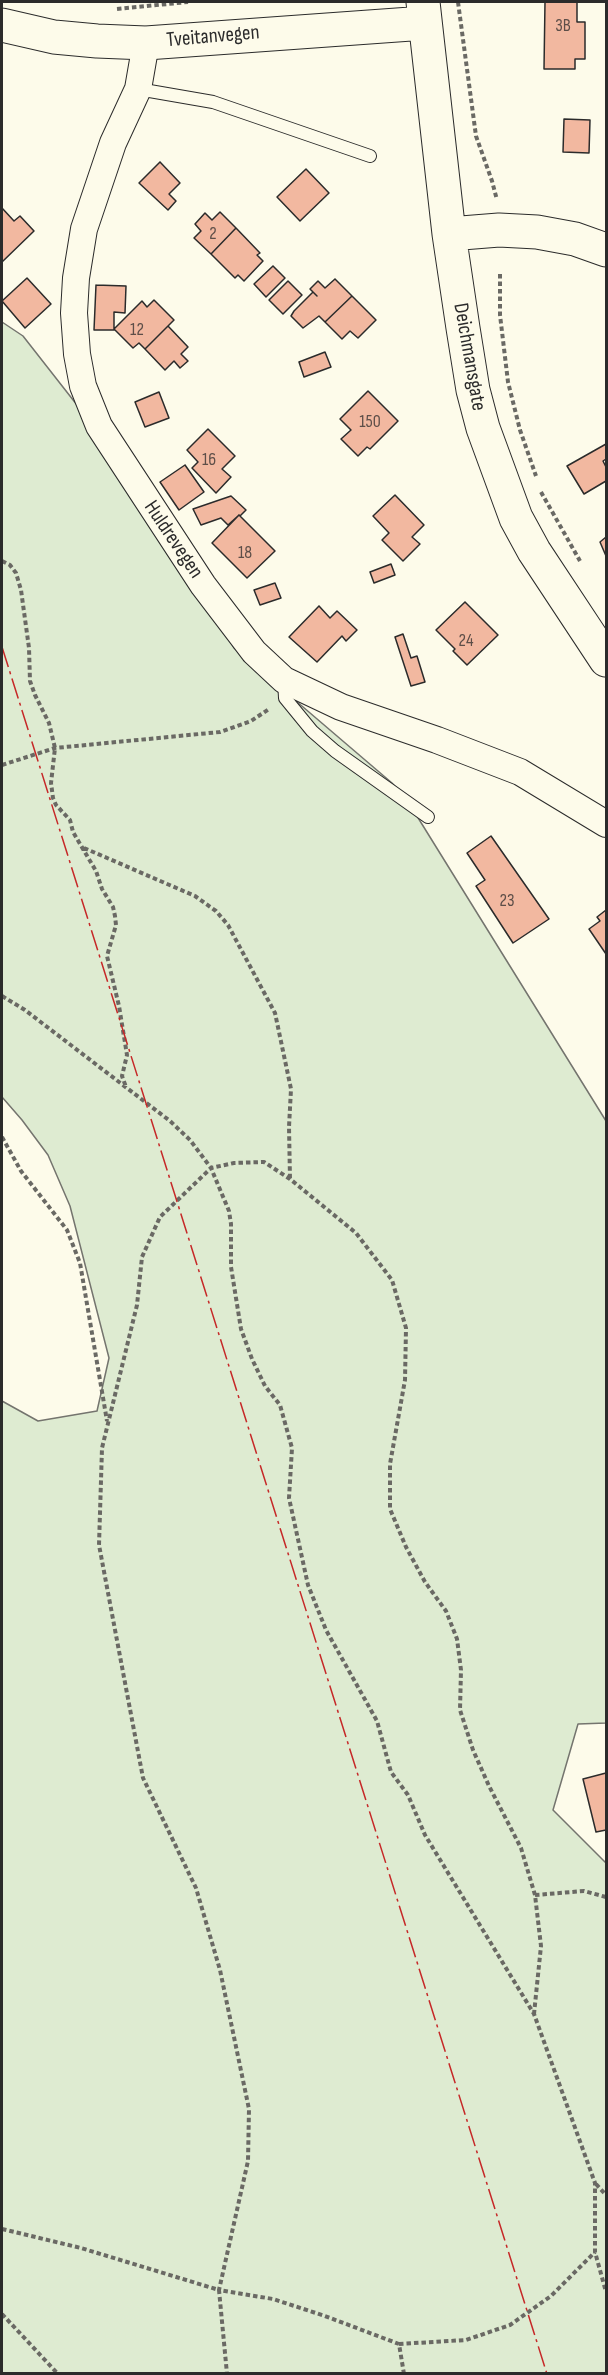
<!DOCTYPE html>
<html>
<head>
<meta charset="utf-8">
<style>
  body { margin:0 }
  #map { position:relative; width:608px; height:2375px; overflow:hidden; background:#fdfbea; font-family:"Sofia Sans Condensed",sans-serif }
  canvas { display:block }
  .frame { position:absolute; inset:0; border:3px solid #2b2b2b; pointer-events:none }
</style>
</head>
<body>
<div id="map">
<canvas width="608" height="2375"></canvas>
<div class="frame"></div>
</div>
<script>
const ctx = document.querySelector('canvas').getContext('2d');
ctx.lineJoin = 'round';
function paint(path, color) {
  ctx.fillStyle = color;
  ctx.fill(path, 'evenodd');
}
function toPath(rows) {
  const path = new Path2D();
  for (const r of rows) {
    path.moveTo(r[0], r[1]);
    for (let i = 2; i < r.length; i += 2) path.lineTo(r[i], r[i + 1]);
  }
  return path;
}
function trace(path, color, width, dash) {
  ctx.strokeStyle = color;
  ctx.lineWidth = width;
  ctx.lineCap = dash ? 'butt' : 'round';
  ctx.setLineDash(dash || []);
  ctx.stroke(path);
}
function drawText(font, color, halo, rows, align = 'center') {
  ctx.font = font + ' "Sofia Sans Condensed",sans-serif';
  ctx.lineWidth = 4.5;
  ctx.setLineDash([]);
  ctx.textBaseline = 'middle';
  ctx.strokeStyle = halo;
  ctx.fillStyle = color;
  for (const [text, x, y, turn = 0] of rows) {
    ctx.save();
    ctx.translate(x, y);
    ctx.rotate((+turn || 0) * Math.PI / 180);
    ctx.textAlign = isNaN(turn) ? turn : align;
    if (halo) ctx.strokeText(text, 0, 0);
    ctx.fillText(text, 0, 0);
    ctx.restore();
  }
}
const green = toPath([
  [2,322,23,336,160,511,234,648,392,783,407,800,606,1121,606,1723,578,1724,553,1810,606,1863,606,2373,2,2373,2,1401,38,1421,97,1411,109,1358,70,1206,48,1155,22,1120,2,1097,2,322]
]);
const building = toPath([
  [545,2,577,2,577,22,585,22,585,59,575,59,575,69,544,69,545,2],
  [564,119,590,120,589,153,563,152,564,119],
  [160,162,180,183,169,194,176,201,168,210,139,183,160,162],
  [306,169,329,193,300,221,277,197,306,169],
  [2,208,14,221,20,216,34,231,2,262,2,208],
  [220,212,236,228,211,254,194,238,201,231,195,224,205,213,212,220,220,212],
  [236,228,260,253,257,255,263,261,244,281,238,275,235,278,211,254,236,228],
  [273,266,285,278,266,297,254,284,273,266],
  [27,278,51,304,25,328,2,301,27,278],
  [335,279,352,296,325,322,319,316,303,328,291,316,294,311,313,292,317,296,310,289,318,281,325,288,335,279],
  [288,281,302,295,283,314,269,300,288,281],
  [96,285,126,286,125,313,114,312,114,330,94,330,96,285],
  [352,296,376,320,358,338,350,331,342,339,325,322,352,296],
  [154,300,174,320,145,349,139,343,133,348,114,329,142,301,147,307,154,300],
  [168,326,188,347,181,354,188,361,180,368,174,361,165,370,145,349,168,326],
  [325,352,331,367,304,377,299,362,325,352],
  [368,391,398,421,370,449,367,447,358,456,341,439,351,430,340,419,368,391],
  [159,392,169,418,145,427,135,402,159,392],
  [208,429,235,456,222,469,231,477,216,493,192,468,198,462,187,450,208,429],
  [606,444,606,459,603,461,606,467,606,481,584,494,567,466,606,444],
  [185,465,204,492,179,510,160,482,185,465],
  [395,495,424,525,412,537,420,544,403,561,382,540,389,533,373,516,395,495],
  [231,496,246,510,240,516,239,515,228,525,221,518,201,525,193,509,231,496],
  [239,515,275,551,247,578,212,543,239,515],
  [606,537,606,556,600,542,606,537],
  [391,564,395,575,374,583,370,572,391,564],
  [275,583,281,598,260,605,254,590,275,583],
  [465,602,498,635,467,665,453,651,455,649,436,630,465,602],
  [319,606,330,618,337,611,357,630,346,641,342,636,317,662,289,637,319,606],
  [403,634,411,658,417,656,425,682,411,686,395,637,403,634],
  [491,836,549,919,513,943,476,886,485,880,467,853,491,836],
  [606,910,606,954,589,929,600,921,597,917,606,910],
  [606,1773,606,1830,596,1832,583,1779,606,1773]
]);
const path = toPath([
  [458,2,476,136,492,181,497,200],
  [117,9,188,2],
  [500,274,500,315,508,382,520,430,536,476],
  [541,492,580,561],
  [2,561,10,565,16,573,21,590,29,648,30,681,35,695,49,723,55,748,51,783,53,798,56,805,70,820,73,832,96,871,102,889,113,907,115,916,116,925,107,956,119,1006,127,1055,122,1076,126,1087],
  [2,765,55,748,220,732,251,721,269,709],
  [84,848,195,896,216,911,228,925,275,1013,291,1089,289,1127,290,1179],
  [2,996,25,1010,170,1121,190,1140,211,1168,229,1211,231,1224,231,1267,241,1329,252,1359,265,1386,280,1405,292,1448,289,1498,308,1585,326,1630,377,1721,391,1772,408,1795,425,1835,534,2014,595,2183,595,2252,606,2292],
  [2,1137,21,1171,67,1230,80,1263,107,1421],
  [535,1895,584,1891,606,1897],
  [596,2184,606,2195],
  [2,2229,81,2248,219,2290,227,2374],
  [2,2314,58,2374],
  [399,2344,466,2340,510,2325,551,2296,595,2252],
  [404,2374,399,2344,325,2316,273,2299,219,2290,248,2161,249,2109,220,1970,196,1888,143,1778,99,1545,102,1448,137,1305,142,1257,160,1217,211,1168,234,1163,264,1162,290,1179,356,1233,392,1280,406,1328,405,1380,390,1464,390,1509,406,1547,425,1582,446,1611,457,1639,461,1670,460,1710,473,1750,489,1786,521,1848,535,1895,541,1946,534,2014]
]);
const lane = toPath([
  [138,89,213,102,370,156],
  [284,680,285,698,312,731,335,751,428,817]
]);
const street = toPath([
  [146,43,138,89,113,143,84,229,76,278,74,313,77,354,83,386,99,426,203,585,254,652,284,680,341,707,437,740,520,772,606,824]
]);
const secondary = toPath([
  [423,2,449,234,463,328,473,390,483,428,516,518,534,551,606,660],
  [2,25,54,37,97,41,146,43,425,23],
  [449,234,499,230,537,232,575,239,606,250]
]);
const power = toPath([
  [2,647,547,2374]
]);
const numberNames = [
  ["3B",563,26],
  ["2",213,234],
  ["12",137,330],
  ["150",370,422],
  ["16",209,460],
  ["18",245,553],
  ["24",466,641],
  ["23",507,901]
];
const streetNames = [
  ["Tveitanvegen",213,37,-5],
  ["Deichmansgate",469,357,80],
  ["Huldrevegen",173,540,56]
];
paint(green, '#deebd1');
trace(green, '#74746e', 1.5);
paint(building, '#f2b8a0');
trace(building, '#2b2b2b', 1.5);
trace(lane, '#2b2b2b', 14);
trace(street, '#2b2b2b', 28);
trace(secondary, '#2b2b2b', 35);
trace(path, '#6a6964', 4, [4.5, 3]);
trace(lane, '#fdfbea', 12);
trace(street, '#fdfbea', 26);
trace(secondary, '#fdfbea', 33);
trace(power, '#c62828', 1.5, [21, 4.5, 3, 4.5]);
drawText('18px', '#5d4e48', null, numberNames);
drawText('21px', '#2b2b2b', '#fdfbea', streetNames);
</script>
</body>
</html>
